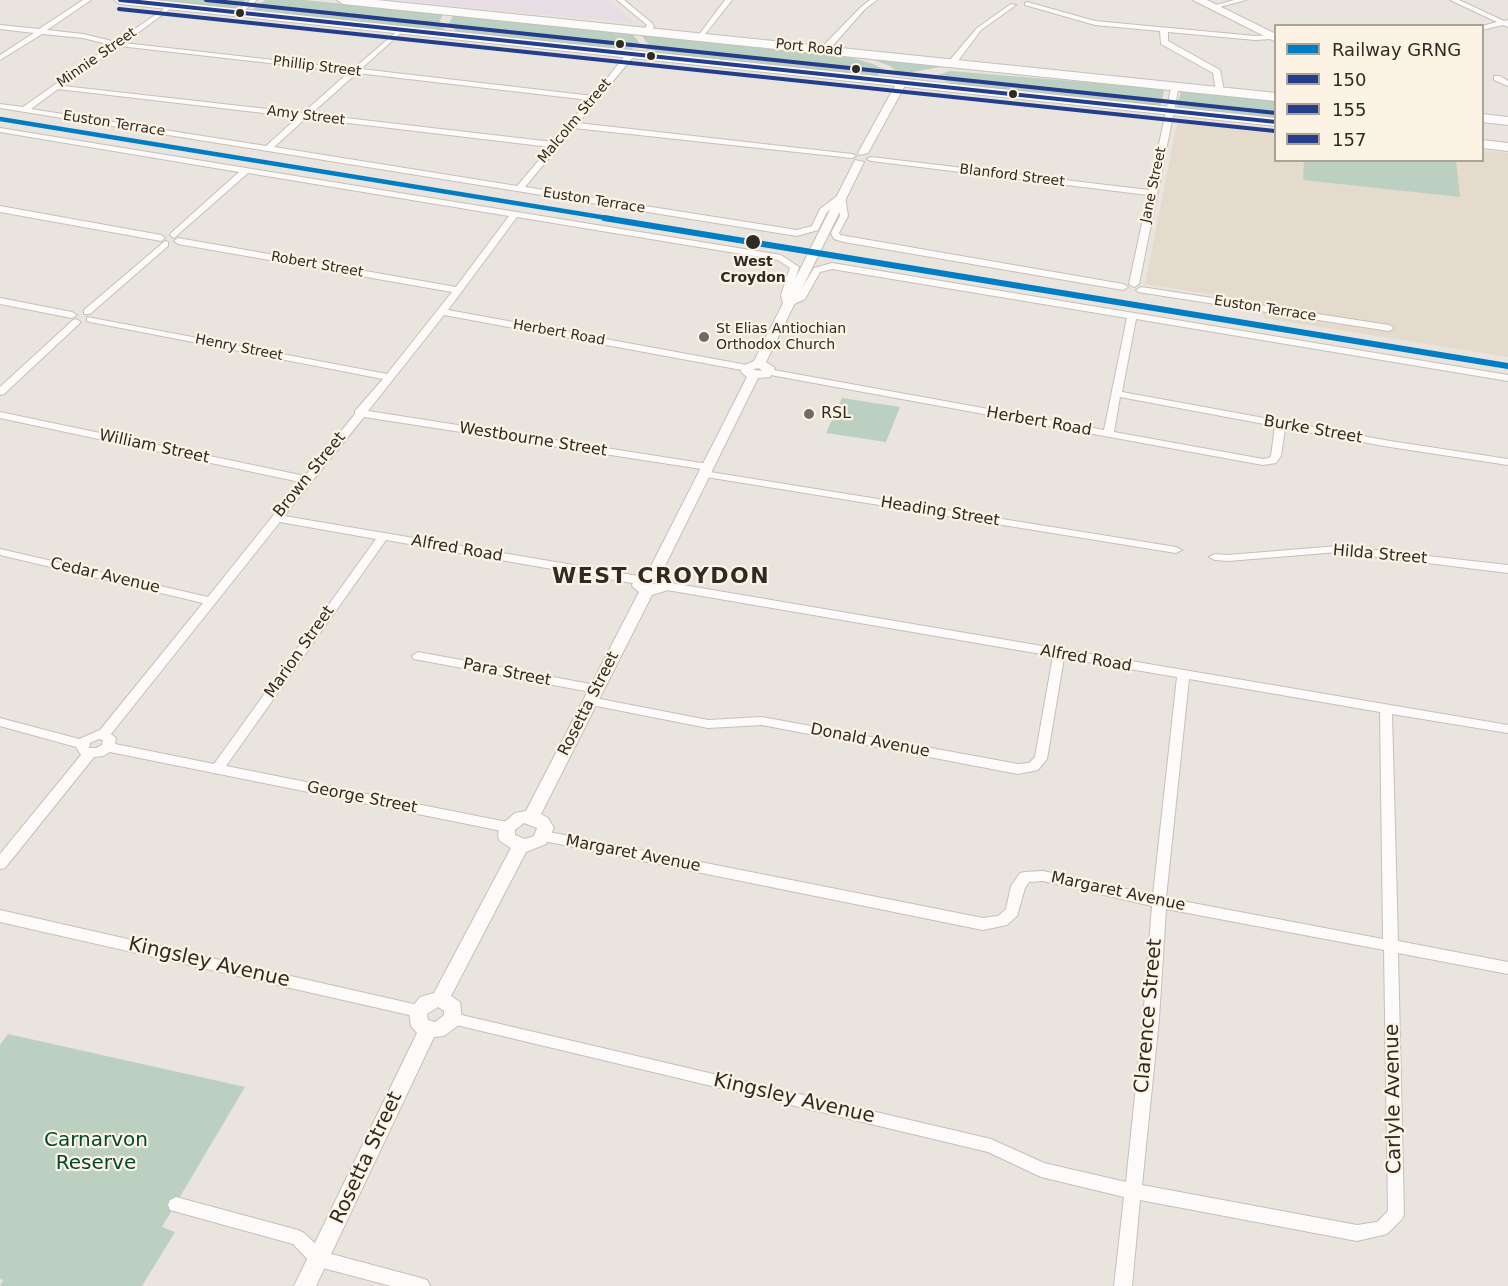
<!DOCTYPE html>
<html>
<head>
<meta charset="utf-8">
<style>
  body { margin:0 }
  #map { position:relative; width:1508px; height:1286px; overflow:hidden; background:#e9e4dd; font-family:"DejaVu Sans",sans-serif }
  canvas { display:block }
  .legend { position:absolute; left:1274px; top:24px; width:210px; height:138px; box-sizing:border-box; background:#fcf3e4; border:2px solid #aaa397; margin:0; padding:8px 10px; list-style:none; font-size:18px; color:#2e2a24 }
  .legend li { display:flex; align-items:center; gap:12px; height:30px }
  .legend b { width:30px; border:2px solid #aaa397 }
</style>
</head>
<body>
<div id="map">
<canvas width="1508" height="1286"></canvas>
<ul class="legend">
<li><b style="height:8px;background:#007dc3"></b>Railway GRNG</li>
<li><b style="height:8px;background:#243e8c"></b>150</li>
<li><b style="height:8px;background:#243e8c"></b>155</li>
<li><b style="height:8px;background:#243e8c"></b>157</li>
</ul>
</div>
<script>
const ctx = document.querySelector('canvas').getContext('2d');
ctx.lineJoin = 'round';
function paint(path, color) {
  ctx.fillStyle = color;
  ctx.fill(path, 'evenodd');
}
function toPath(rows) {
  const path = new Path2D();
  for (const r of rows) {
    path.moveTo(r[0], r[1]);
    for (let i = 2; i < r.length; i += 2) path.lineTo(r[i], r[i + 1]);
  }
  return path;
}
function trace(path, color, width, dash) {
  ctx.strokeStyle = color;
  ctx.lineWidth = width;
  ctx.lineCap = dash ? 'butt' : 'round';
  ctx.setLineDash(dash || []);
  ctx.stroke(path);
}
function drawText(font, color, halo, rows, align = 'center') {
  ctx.font = font + ' "DejaVu Sans",sans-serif';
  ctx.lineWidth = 4.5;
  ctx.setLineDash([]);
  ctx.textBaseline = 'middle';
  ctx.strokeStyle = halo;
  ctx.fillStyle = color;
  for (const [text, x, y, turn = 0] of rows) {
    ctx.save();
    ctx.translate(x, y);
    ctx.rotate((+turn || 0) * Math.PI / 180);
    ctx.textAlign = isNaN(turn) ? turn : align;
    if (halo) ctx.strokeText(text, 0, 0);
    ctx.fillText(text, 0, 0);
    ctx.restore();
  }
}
const commercial = toPath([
  [391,0,608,0,636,23]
]);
const built = toPath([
  [1178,119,1275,129,1276,160,1482,160,1483,151,1508,153,1508,357,1264,318,1260,302,1145,284]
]);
const green = toPath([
  [141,0,246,0,233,10],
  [265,0,304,0,443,14,439,23,447,32,251,11],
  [453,16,609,29,633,35,639,42,629,52,464,34,456,31,449,23],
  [641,35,853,58,873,64,893,74,879,73,877,76,645,53,649,45],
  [870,59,871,58,946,66,901,74,888,65],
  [950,71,1158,88,1164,91,1161,105,1154,107,951,83,939,79,938,75],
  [1185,91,1275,101,1275,119,1176,108,1181,92],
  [1304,161,1456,161,1460,197,1303,180],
  [842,398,900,407,886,442,826,433],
  [8,1034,245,1087,162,1227,175,1232,142,1286,0,1286,3,1280,0,1279,0,1045]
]);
const minor = toPath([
  [83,0,91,0,47,30,83,34,116,42,171,4,173,5,173,7,124,43,353,69,401,28,404,30,403,31,361,69,593,96,628,52,634,52,634,56,578,123,852,154,856,156,852,158,574,128,525,187,797,230,812,226,820,209,841,193,845,196,848,216,839,233,840,235,1123,284,1128,287,1123,290,844,242,834,239,831,233,840,216,838,203,827,212,818,230,797,236,0,108,0,104,23,107,111,45,83,38,42,34,0,60,0,55,34,33,0,29,0,25,39,29,83,0],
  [119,46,349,72,303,113,63,86,119,46],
  [357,73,589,100,553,142,311,114,357,73],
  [58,89,298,117,266,146,31,109,58,89],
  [306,118,550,147,517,186,274,147,306,118],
  [250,0,257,0,240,14,236,14,236,12,250,0],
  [617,0,624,0,652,23,654,27,649,33,643,32,647,25,617,0],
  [725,0,732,0,702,38,698,38,698,36,725,0],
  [870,0,877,0,865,9,827,52,821,52,821,48,861,7,870,0],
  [1234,0,1246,0,1212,9,1209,7,1234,0],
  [1450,0,1459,0,1504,21,1508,20,1508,27,1503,25,1482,30,1482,26,1497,22,1450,0],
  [1027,2,1095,21,1255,36,1271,35,1275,37,1271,39,1255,40,1168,32,1168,41,1220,70,1224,91,1220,93,1216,91,1213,73,1161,44,1160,31,1095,25,1025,5,1025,3,1027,2],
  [1011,4,1016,5,981,30,955,65,949,65,949,61,977,28,1011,4],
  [1494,76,1500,76,1508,81,1508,86,1494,80,1494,76],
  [1172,84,1179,86,1139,284,1134,287,1129,284,1148,195,871,161,867,159,871,157,1149,190,1172,84],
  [0,128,781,255,799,267,791,295,791,299,798,295,814,268,832,263,1508,375,1508,381,1136,319,1122,392,1390,441,1508,459,1508,465,1390,447,1285,428,1281,456,1276,463,1263,465,765,374,763,372,768,369,1104,430,1127,318,832,269,820,272,805,299,788,307,783,304,781,295,790,268,778,260,517,217,448,310,747,365,752,368,747,371,444,315,368,411,708,464,713,467,708,470,364,417,284,516,638,576,644,580,638,584,386,540,226,766,507,822,512,823,514,827,512,831,507,832,110,752,103,756,94,757,5,868,0,869,0,854,81,755,76,747,0,726,0,718,79,739,100,730,203,603,0,555,0,549,208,597,300,482,0,418,0,412,305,476,355,414,355,411,383,379,90,322,87,321,87,317,387,374,452,292,178,244,174,241,178,238,456,287,509,216,248,173,174,238,170,235,171,233,239,172,0,132,0,128],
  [1120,397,1275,426,1271,456,1269,458,1263,459,1114,432,1120,397],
  [280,522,376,539,214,764,115,744,116,738,111,734,280,522],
  [99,739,103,740,102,745,96,748,89,748,90,743,99,739],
  [0,206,161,235,165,238,161,241,0,212,0,206],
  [165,241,168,242,168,246,90,314,84,314,84,310,165,241],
  [1141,287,1389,325,1394,328,1389,331,1138,292,1136,290,1141,287],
  [0,298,72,312,77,315,72,318,0,304,0,298],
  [76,319,81,322,79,324,4,394,0,395,0,387,73,320,76,319],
  [704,471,1176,547,1182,550,1176,553,700,476,699,474,704,471],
  [1338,546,1508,565,1508,573,1338,552,1228,561,1215,560,1209,557,1215,554,1228,555,1338,546],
  [665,582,1508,725,1508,733,1392,714,1398,941,1508,962,1508,974,1398,953,1404,1214,1402,1219,1387,1234,1357,1241,1140,1200,1132,1286,1114,1286,1124,1197,1041,1177,988,1152,448,1023,445,1019,448,1015,453,1013,991,1139,1044,1163,1126,1182,1143,1019,1152,906,1043,881,1029,882,1025,888,1017,916,1007,925,983,930,544,841,539,840,537,836,539,832,544,831,983,918,998,916,1006,909,1011,886,1020,873,1025,872,1043,871,1153,895,1177,677,1064,658,1047,759,1038,770,1018,774,762,725,708,728,586,704,584,701,586,698,590,697,708,720,762,717,1018,764,1029,763,1035,757,1053,656,661,589,659,586,661,583,665,582],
  [1189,679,1380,712,1383,939,1166,898,1189,679],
  [1166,909,1384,950,1388,1211,1377,1222,1357,1225,1142,1185,1159,1019,1166,909],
  [418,652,596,685,602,689,596,693,414,659,412,656,418,652],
  [0,910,418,1005,423,1007,426,1011,423,1015,418,1017,0,922,0,910],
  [176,1197,298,1230,304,1233,324,1252,421,1278,427,1280,430,1286,391,1286,319,1267,313,1265,293,1244,170,1210,168,1205,170,1200,176,1197]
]);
const tertiary = toPath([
  [902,79,907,82,868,153,859,155,858,153,897,82,902,79],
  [855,160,864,162,766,362,775,368,770,377,758,378,662,572,672,580,670,587,668,590,652,595,541,814,548,818,554,828,546,844,526,852,451,996,460,1002,462,1019,460,1024,444,1036,434,1037,316,1286,294,1286,417,1033,411,1026,409,1011,420,997,434,993,511,848,500,841,498,837,499,827,515,813,526,811,639,592,632,586,634,578,636,575,648,572,747,377,741,372,743,366,754,361,855,160],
  [759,368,762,371,754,370,754,369,759,368],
  [654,579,657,581,657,584,647,584,647,581,654,579],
  [524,823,537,828,534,836,525,839,515,835,515,830,524,823],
  [438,1007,444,1011,444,1015,435,1022,428,1020,427,1014,438,1007]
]);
const primary = toPath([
  [1193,0,1207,0,1276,34,1276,42,1193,0]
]);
const trunk = toPath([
  [114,0,154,0,1276,118,1276,126,120,4,114,0],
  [337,0,377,0,1276,93,1276,101,343,4,337,0],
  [1482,114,1508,117,1508,125,1482,122,1482,114],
  [1482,140,1508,143,1508,151,1482,148,1482,140]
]);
const bus1 = toPath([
  [120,0,1276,122]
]);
const bus2 = toPath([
  [119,9,1275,131]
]);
const bus3 = toPath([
  [206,0,1276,113]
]);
const rail1Far1 = toPath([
  [0,119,613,219]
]);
const rail1 = toPath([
  [604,218,1508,366]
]);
const markers = [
  [240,13,5,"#2e2a24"],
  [620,44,5,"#2e2a24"],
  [651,56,5,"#2e2a24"],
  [856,69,5,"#2e2a24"],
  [1013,94,5,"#2e2a24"],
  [753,242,8,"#2e2a24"],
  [704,337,6,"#6f6b65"],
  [809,414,6,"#6f6b65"]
];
const farStreetnames = [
  ["Port Road",809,48,6],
  ["Minnie Street",97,58,-35],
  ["Phillip Street",317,67,7],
  ["Amy Street",306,116,7],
  ["Malcolm Street",575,121,-50],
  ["Euston Terrace",114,124,9],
  ["Blanford Street",1012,176,7],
  ["Jane Street",1154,185,-78],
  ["Euston Terrace",594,201,9],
  ["Robert Street",317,265,10],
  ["Euston Terrace",1265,309,9],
  ["Herbert Road",559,333,10],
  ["Henry Street",239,348,11]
];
const farStopnames = [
  ["West",753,262],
  ["Croydon",753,278]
];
const farPoinames = [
  ["St Elias Antiochian",716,329],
  ["Orthodox Church",716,345]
];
const poiNames = [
  ["RSL",821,414]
];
const streetNames = [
  ["Herbert Road",1039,422,10],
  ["Burke Street",1313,430,10],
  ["Westbourne Street",533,440,9],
  ["William Street",154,447,12],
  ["Brown Street",310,475,-51],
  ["Heading Street",940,512,9],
  ["Alfred Road",457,549,10],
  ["Hilda Street",1380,555,5],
  ["Cedar Avenue",105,576,13],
  ["Marion Street",300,652,-55],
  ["Alfred Road",1086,659,10],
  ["Para Street",507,673,11],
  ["Rosetta Street",589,704,-63],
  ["Donald Avenue",870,741,11],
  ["George Street",362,798,11],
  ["Margaret Avenue",633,854,11],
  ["Margaret Avenue",1118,892,12]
];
const nearStreetnames = [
  ["Kingsley Avenue",209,963,13],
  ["Clarence Street",1149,1016,-85],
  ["Kingsley Avenue",794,1099,13],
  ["Carlyle Avenue",1394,1099,-91],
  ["Rosetta Street",367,1158,-65]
];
const nearParknames = [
  ["Carnarvon",96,1141],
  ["Reserve",96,1164]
];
const districtNames = [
  ["WEST CROYDON",661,577]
];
paint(commercial, '#e7dde4');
paint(built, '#e5dbcd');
paint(green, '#bcd0c1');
trace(minor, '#c4c0ba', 2);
trace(tertiary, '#c4c0ba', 2);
trace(primary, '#c4c0ba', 2);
trace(trunk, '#c4c0ba', 2);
paint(minor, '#fcfbfa');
paint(tertiary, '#fcfbfa');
paint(primary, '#fcfbfa');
paint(trunk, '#fcfbfa');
trace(bus1, '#243e8c', 4);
trace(bus2, '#243e8c', 4);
trace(bus3, '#243e8c', 4);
trace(rail1Far1, '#007dc3', 4.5);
trace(rail1, '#007dc3', 6);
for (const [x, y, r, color] of markers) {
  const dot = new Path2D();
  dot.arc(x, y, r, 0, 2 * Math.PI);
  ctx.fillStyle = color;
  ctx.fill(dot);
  trace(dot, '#fcf3e4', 2);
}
drawText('14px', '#2e2a24', '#fcf3e4', farStreetnames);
drawText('bold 14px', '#2e2a24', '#fcf3e4', farStopnames);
drawText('14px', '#2e2a24', '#fcf3e4', farPoinames, 'left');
drawText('16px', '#2e2a24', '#fcf3e4', poiNames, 'left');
drawText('16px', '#2e2a24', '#fcf3e4', streetNames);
drawText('20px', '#2e2a24', '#fcf3e4', nearStreetnames);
drawText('20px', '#01482e', '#fcf3e4', nearParknames);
ctx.letterSpacing = '1.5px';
drawText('bold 22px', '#2e2a24', '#fcf3e4', districtNames);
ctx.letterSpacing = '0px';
</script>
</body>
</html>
